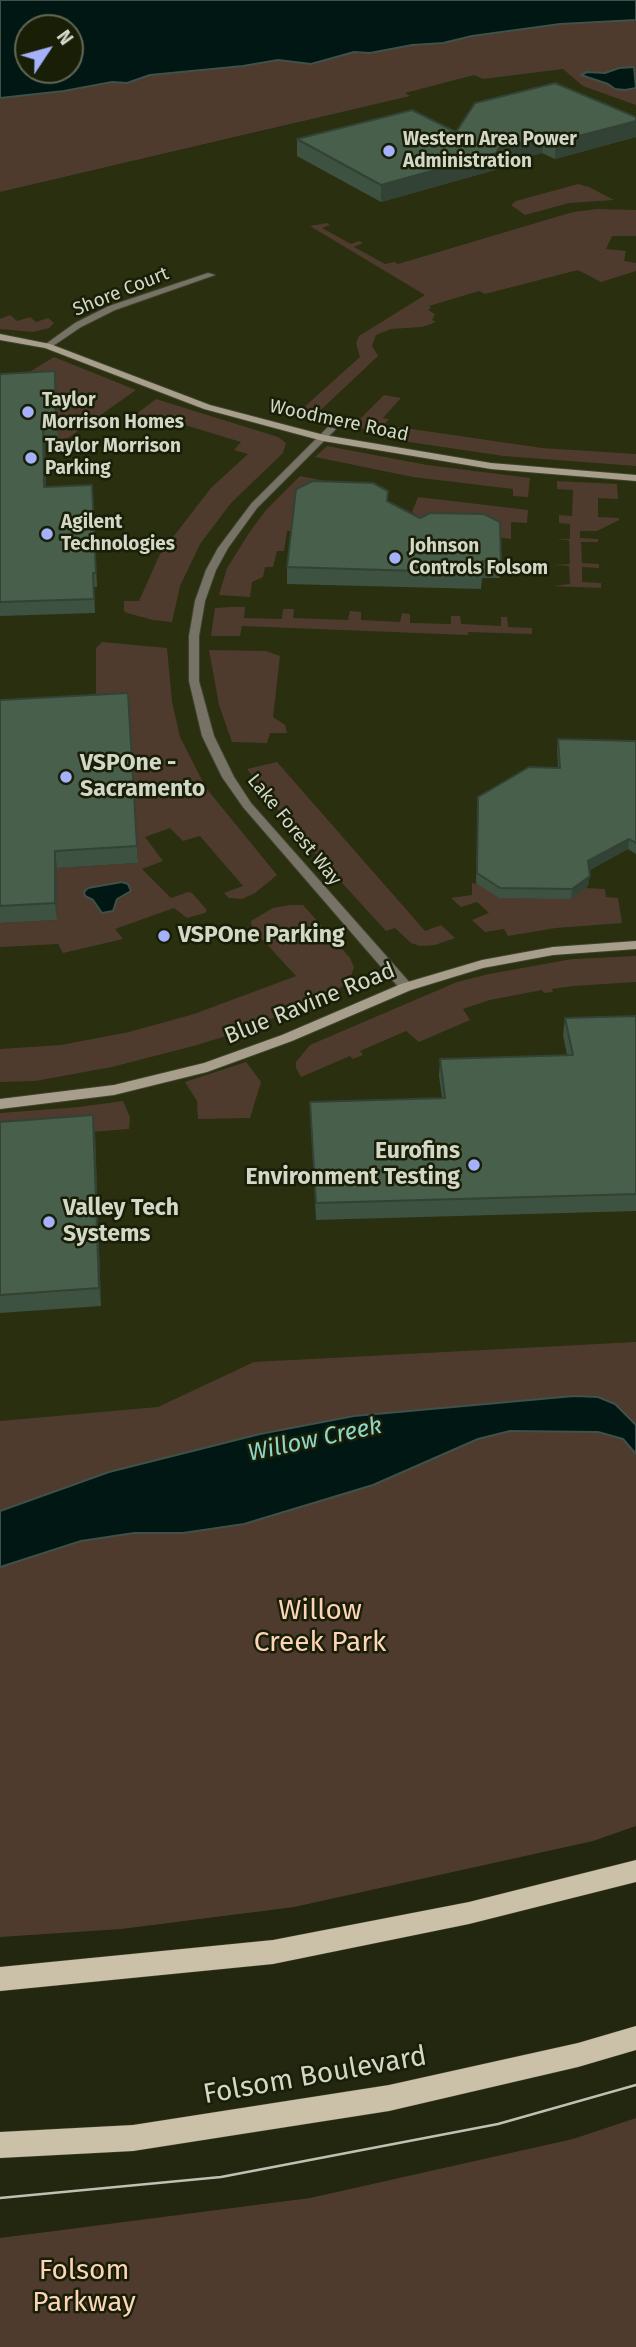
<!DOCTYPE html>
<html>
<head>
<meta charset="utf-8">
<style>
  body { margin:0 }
  #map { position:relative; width:636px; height:2347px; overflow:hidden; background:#23270f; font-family:"Fira Sans",sans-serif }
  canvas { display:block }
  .north { position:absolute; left:14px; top:14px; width:70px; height:70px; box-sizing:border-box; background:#191e06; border:2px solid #636854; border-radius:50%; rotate:54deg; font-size:19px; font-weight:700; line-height:28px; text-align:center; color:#d3d7c8 }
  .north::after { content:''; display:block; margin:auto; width:24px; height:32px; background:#a6b1fc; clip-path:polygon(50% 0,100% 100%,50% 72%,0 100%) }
</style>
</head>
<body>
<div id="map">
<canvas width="636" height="2347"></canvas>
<div class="north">N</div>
</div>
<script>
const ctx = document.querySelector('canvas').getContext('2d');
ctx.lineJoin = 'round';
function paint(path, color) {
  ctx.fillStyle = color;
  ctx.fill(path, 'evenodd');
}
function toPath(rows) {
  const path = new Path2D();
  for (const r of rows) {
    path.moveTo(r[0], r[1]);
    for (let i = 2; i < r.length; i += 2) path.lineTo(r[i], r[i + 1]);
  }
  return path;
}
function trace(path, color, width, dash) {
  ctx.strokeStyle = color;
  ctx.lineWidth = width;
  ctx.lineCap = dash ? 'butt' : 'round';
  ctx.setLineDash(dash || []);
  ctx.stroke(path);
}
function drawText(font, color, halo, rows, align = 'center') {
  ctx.font = font + ' "Fira Sans",sans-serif';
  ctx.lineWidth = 5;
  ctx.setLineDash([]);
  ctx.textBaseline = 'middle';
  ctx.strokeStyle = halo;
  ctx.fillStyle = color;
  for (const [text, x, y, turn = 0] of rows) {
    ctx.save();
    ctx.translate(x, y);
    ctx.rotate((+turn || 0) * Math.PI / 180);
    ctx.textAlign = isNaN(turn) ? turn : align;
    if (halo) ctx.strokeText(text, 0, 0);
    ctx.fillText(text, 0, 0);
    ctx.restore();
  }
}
const built = toPath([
  [636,55,636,1826,593,1841,294,1907,121,1929,0,1937,0,192,280,127,481,70]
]);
const green = toPath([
  [0,0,636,0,636,105,583,86,563,69,483,79,474,75,405,93,410,96,0,192],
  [28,28,70,28,70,70,28,70],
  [578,184,589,187,614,200,569,203,525,215,511,205,516,201],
  [598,209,636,210,636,236,612,236,606,249,626,251,624,261,636,263,636,271,601,282,578,270,485,294,479,291,429,306,431,308,428,310,435,314,432,320,436,322,422,327,391,329,376,335,372,346,378,356,309,421,293,417,360,357,356,343,359,336,425,295,310,226,327,223,330,225,322,228,351,244,359,241,363,243,354,247,385,264,394,262,398,264,573,212],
  [10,315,17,321,30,317,36,322,48,318,54,323,49,328,33,332,0,329,0,319],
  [54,357,136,390,61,443,0,446,0,440,58,437,23,376],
  [384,395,401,398,383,418,389,419,384,425,542,448,636,454,636,466,504,456,382,438,385,434,353,426],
  [156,399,278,437,286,443,283,453,231,503,200,544,180,586,172,622,153,620,127,613,124,611,124,601,139,601,160,554,211,488,248,454,234,450,241,442,155,416,150,420,135,415],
  [327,446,427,465,530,478,528,497,513,496,513,489,413,477,315,457],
  [300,476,356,487,293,531,287,531,284,551,277,551,273,567,265,567,263,577,252,582,250,597,219,595,227,568,249,533,266,510],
  [557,481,617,484,618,499,598,498,598,517,619,518,619,520,597,531,580,531,580,538,598,539,598,542,581,542,582,563,599,564,599,568,582,567,582,582,601,583,601,588,552,586,570,584,569,566,553,565,570,564,569,540,554,539,570,539,570,524,559,523,559,515,572,516,573,490,557,489],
  [418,497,528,510,527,523,511,522,511,539,434,529,412,512],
  [231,607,245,607,244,618,282,619,283,609,294,609,293,618,348,620,350,611,361,612,361,620,400,622,402,613,410,614,410,623,451,624,451,616,460,616,461,624,501,626,501,617,507,617,508,627,532,628,532,634,468,632,468,635,242,626,240,636,211,636,215,608],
  [102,642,167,648,172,702,180,737,206,788,277,875,255,893,242,899,229,898,224,893,243,886,200,836,183,841,170,828,145,837,163,861,142,869,171,898,188,892,192,893,207,910,205,913,187,918,174,908,115,929,123,939,63,953,58,944,0,947,0,923,57,920,57,868,138,863,129,710,96,712,96,648],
  [209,650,266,651,280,656,273,717,285,725,287,733,270,733,267,743,232,742,219,705],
  [277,762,425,931,441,925,455,938,435,945,420,946,411,943,395,928,386,931,291,827,247,769],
  [472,883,571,899,585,888,605,889,606,897,618,898,622,923,556,928,508,936,504,929,485,932,472,920,489,913,477,902,461,907,451,898,472,895],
  [290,905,303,905,350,958,354,967,351,977,342,987,249,1029,197,1045,112,1067,35,1081,0,1082,0,1049,61,1045,129,1032,194,1014,296,976,252,928,251,921,273,908],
  [636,956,636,982,573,986,552,989,553,992,544,993,542,990,490,1000,463,1009,470,1020,419,1042,406,1031,360,1051,363,1055,353,1059,350,1056,301,1077,296,1068,296,1062,310,1045,457,982,489,974,572,959],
  [246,1062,261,1082,250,1118,198,1119,197,1101,185,1082],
  [123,1101,130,1117,129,1129,0,1139,0,1113,79,1107],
  [636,1342,636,1826,593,1841,294,1907,121,1929,0,1937,0,1421,158,1407,254,1362],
  [636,2118,636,2347,0,2347,0,2238,310,2198,573,2139]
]);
const water = toPath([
  [0,0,636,0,636,20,560,24,472,36,443,43,412,45,370,53,354,52,311,64,278,60,243,66,150,75,127,83,112,82,64,91,0,98,0,0],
  [28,28,70,28,70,70,28,70,28,28],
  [634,67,636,88,625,90,615,89,608,84,581,75,587,72,605,73,619,68,634,67],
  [122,882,128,884,131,891,117,899,113,911,102,913,93,900,85,896,84,892,88,888,122,882],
  [574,1396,598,1397,615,1404,636,1425,636,1454,623,1439,598,1432,510,1431,478,1439,373,1485,244,1524,183,1533,134,1533,81,1541,0,1567,0,1511,109,1472,260,1434,354,1416,574,1396]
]);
const street = toPath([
  [208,273,215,275,115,310,81,327,50,348,43,346,75,323,109,306,208,273],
  [328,427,336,429,257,508,228,548,216,570,205,601,199,636,199,681,214,736,234,777,251,803,411,984,412,987,406,991,401,990,243,807,222,777,202,736,189,681,189,636,195,601,206,570,218,548,251,504,328,427]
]);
const secondary = toPath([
  [0,334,50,344,210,405,324,435,491,463,636,475,636,481,491,469,323,441,204,409,45,348,0,340,0,334],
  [636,941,636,949,553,955,483,968,411,990,292,1041,207,1072,114,1095,0,1109,0,1099,114,1085,204,1063,282,1035,401,984,482,960,553,947,636,941]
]);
const primary = toPath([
  [636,1860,636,1882,469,1924,273,1964,0,1991,0,1967,273,1940,469,1902,636,1860],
  [636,2026,636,2050,578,2067,389,2111,133,2151,0,2158,0,2132,133,2125,389,2085,578,2043,636,2026]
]);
const tram = toPath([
  [0,2198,221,2177,498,2124,636,2085]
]);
const wall = toPath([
  [636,117,636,137,555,159,542,153,498,165,495,170,381,202,297,156,297,139,456,132],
  [0,374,56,384,58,438,45,438,46,487,93,498,97,587,94,587,95,613,0,616],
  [387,501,501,562,500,578,482,578,481,589,287,584,287,567],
  [128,693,138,863,57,868,57,920,0,923,0,700],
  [558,739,636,741,636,854,628,849,589,870,588,886,571,899,499,898,476,883,478,797,558,768,557,749],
  [636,1016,636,1211,316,1220,310,1102,442,1098,439,1076,440,1059,567,1055,563,1035,565,1018],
  [0,1122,95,1133,101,1306,0,1313]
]);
const shadedWall = toPath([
  [636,121,636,137,555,159,556,142],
  [544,137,542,153,498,165,495,170,381,202,381,185,499,148],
  [55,371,56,384,58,438,56,425],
  [43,425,45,438,46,500,44,487],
  [629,839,628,849,587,872,588,861],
  [55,851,57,868,57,920,55,903],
  [590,876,588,886,571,899,572,889],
  [93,1115,95,1133,101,1306,99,1288]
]);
const building = toPath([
  [555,83,636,117,636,121,556,142,544,137,499,148,496,153,381,185,297,139,412,110,456,132,475,103,555,83],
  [55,371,56,425,43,425,44,487,92,485,96,573,93,573,94,599,0,602,0,374,55,371],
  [313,481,373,483,388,491,387,501,420,518,430,513,484,514,500,522,501,562,482,561,482,573,287,567,296,489,313,481],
  [128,693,137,846,55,851,55,903,0,906,0,700,128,693],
  [558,739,636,741,636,843,629,839,588,861,590,876,572,889,500,888,477,873,478,797,529,767,560,768,558,739],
  [636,1016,636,1194,316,1203,310,1102,445,1098,440,1059,573,1055,565,1018,636,1016],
  [93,1115,99,1288,0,1295,0,1122,93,1115]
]);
const markers = [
  [389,151,7,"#a6b1fc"],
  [28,412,7,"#a6b1fc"],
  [31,458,7,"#a6b1fc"],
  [47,534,7,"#a6b1fc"],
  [395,558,7,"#a6b1fc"],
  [66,777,7,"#a6b1fc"],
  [164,936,7,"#a6b1fc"],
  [474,1165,7,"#a6b1fc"],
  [49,1222,7,"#a6b1fc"]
];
const farPoinames = [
  ["Western Area Power",403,140],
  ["Administration",403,162],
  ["Taylor",42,401],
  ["Morrison Homes",42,423],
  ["Taylor Morrison",45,447],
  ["Parking",45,469],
  ["Agilent",61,523],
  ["Technologies",61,545],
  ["Johnson",409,547],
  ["Controls Folsom",409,569]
];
const farStreetnames = [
  ["Shore Court",121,292,-22],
  ["Woodmere Road",339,421,12],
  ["Lake Forest Way",294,830,51]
];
const poiNames = [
  ["VSPOne -",80,764],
  ["Sacramento",80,790],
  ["VSPOne Parking",178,936],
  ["Eurofins",460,1152,"right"],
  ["Environment Testing",460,1178,"right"],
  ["Valley Tech",63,1209],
  ["Systems",63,1235]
];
const streetNames = [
  ["Blue Ravine Road",310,1004,-22]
];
const waterNames = [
  ["Willow Creek",315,1440,-12]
];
const nearParknames = [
  ["Willow",320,1611],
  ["Creek Park",320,1643],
  ["Folsom",84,2271],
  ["Parkway",84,2303]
];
const nearStreetnames = [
  ["Folsom Boulevard",315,2076,-10]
];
paint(built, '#292f0f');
paint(green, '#4e3b2e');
paint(water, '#001713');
trace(water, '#3f5149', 2);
trace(street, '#3f432d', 2);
trace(secondary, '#3f432d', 2);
trace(primary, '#3f432d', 1);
paint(street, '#777266');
paint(secondary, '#a79e8c');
paint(primary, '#cbc0a8');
trace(tram, '#bec2b2', 2.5);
paint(wall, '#3e5241');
paint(shadedWall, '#324235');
paint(building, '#485f4c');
trace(building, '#324235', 2);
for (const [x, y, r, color] of markers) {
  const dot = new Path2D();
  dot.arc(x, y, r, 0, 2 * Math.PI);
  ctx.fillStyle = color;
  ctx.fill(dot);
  trace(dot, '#191e06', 2.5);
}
drawText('bold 19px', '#d3d7c8', '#191e06', farPoinames, 'left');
drawText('19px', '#d3d7c8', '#191e06', farStreetnames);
drawText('bold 23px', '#d3d7c8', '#191e06', poiNames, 'left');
drawText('23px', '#d3d7c8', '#191e06', streetNames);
drawText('italic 24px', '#8ed6c9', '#191e06', waterNames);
drawText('28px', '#fed4b9', '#191e06', nearParknames);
drawText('28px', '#d3d7c8', '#191e06', nearStreetnames);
</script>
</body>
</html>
